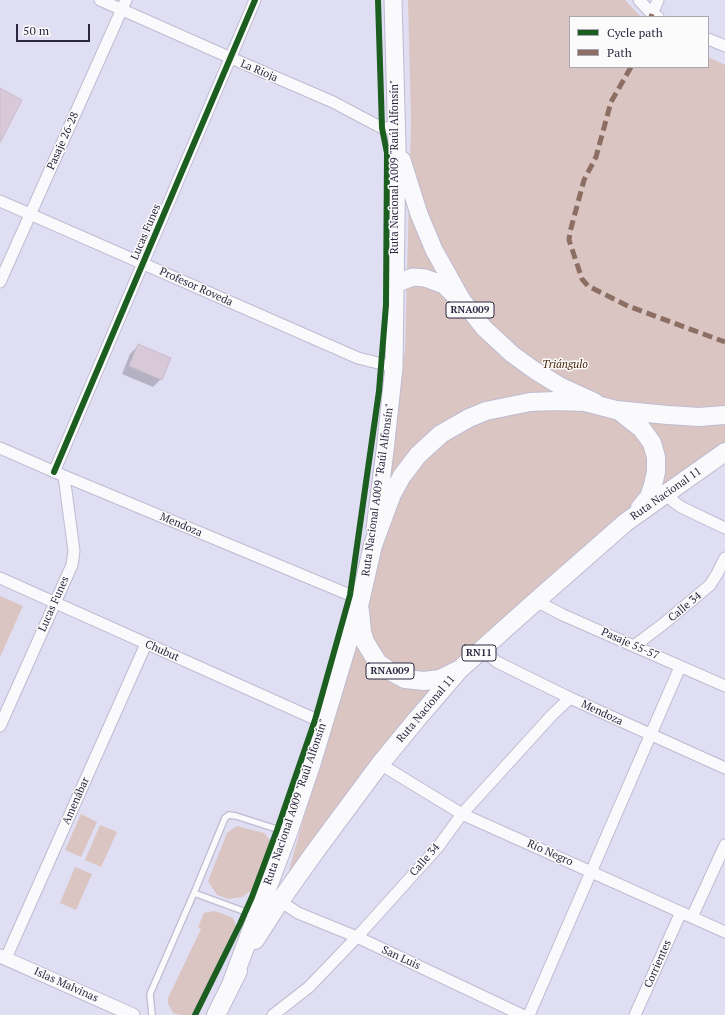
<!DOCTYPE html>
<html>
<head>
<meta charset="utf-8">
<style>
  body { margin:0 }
  #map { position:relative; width:725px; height:1015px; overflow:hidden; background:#e0def3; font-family:"PT Serif",serif }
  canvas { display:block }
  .legend { position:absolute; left:569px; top:16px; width:140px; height:52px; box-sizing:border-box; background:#fbfbfb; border:1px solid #a8a7b1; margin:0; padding:5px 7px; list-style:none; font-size:12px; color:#2c2841 }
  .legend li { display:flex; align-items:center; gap:8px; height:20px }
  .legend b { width:20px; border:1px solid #a8a7b1 }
  .scale { position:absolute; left:16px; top:24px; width:74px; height:18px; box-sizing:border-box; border:2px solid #2c2841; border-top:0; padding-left:5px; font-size:12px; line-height:14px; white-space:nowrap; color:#2c2841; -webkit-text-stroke:3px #fbfbfb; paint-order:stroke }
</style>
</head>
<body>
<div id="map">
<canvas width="725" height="1015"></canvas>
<ul class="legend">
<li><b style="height:5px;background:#1b5e20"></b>Cycle path</li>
<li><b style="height:5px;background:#8d6e63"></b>Path</li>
</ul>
<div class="scale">50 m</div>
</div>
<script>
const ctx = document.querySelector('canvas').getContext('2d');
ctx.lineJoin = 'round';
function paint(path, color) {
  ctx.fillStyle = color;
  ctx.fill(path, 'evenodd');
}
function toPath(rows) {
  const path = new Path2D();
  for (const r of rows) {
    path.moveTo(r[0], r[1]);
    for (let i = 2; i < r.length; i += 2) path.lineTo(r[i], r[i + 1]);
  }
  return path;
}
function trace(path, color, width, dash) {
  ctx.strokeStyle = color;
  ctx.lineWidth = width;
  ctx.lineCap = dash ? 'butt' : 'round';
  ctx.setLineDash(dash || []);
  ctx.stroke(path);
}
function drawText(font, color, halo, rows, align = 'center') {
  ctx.font = font + ' "PT Serif",serif';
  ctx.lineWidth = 3;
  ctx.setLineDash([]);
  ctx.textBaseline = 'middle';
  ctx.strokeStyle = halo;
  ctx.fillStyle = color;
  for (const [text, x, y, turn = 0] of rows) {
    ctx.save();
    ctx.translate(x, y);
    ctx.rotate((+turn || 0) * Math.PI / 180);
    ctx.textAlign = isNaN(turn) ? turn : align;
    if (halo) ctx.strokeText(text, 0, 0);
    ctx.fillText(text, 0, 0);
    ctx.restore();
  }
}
const green = toPath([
  [408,0,625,0,641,17,570,17,570,67,708,67,708,57,725,65,725,452,482,650,288,874,378,552,405,349,411,121],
  [0,596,23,606,0,657],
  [81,814,97,822,81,857,65,850],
  [100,825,117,832,101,867,85,860],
  [237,826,264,833,271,841,252,890,242,897,228,899,217,895,208,881,227,833],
  [75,867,92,874,76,910,60,903],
  [214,911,224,914,233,918,236,926,193,1015,181,1015,173,1013,168,1004,168,998,201,929,198,927,204,913]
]);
const shadow = toPath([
  [138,346,161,379,153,387,122,374,130,354]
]);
const building = toPath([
  [0,88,22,100,0,143,0,88],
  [138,344,171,358,162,380,129,366,138,344]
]);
const service = toPath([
  [194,893,254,915],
  [152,1015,150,994,194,893,225,818,229,815,236,816,286,832]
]);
const minor = toPath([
  [100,0,231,58,333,102,382,128,397,127],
  [639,0,652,14,658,17],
  [652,14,658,0],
  [708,39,725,46],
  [0,201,358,358,394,367],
  [0,282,126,0],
  [0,448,64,476,350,595,359,606],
  [54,472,255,0],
  [667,493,674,502,681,507,725,528],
  [0,578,324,723],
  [536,601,563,615,725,686],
  [634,646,662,625,710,585,717,574,725,558],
  [482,650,497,662,570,698,725,768],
  [0,726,72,565,74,551,64,476],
  [380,764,462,814,725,932],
  [280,901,298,913,357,937,522,1015],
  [692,917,725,845],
  [6,958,146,644],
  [273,1015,309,987,357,937,438,847,462,814,552,715,570,698],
  [529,1015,680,667],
  [635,1015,681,912]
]);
const tertiary = toPath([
  [0,956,133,1015]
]);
const primary = toPath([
  [402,160,419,214,434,250,462,300,484,328,512,354,534,370,560,386,595,402],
  [395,284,413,277,425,278,444,285,456,297],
  [375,529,385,451,394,367,397,146,393,0]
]);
const trunk = toPath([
  [619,411,642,429,652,443,656,457,656,472,653,485,649,497,640,508],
  [360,611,362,632,365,642,378,663,390,671,405,679,424,681,440,679,456,671],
  [255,940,280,901,314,853,380,764,417,719,460,669,536,601,626,522,725,452],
  [232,982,288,833,312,762,359,606,373,545,392,494,402,476,418,455,441,434,469,418,486,411,530,402,556,401,585,402,616,410,668,415,699,417,725,415],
  [216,1015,238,971]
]);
const quiet = toPath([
  [651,17,652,14],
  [631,67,611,102,596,157,584,180,570,232,569,240,582,279,588,286,628,306,725,342]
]);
const cycleway = toPath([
  [54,472,255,0],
  [195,1015,240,924,252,897,277,830,315,720,350,595,379,391,386,305,387,153,382,128,378,0]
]);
const shields = [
  [470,310,48],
  [479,653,34],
  [390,671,48]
];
const shieldNames = [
  ["RNA009",470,310],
  ["RN11",479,653],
  ["RNA009",390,671]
];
const streetNames = [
  ["La Rioja",259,71,23],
  ["Pasaje 26-28",63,141,-66],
  ["Ruta Nacional A009 \"Raúl Alfonsín\"",395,167,-90],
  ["Lucas Funes",146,232,-67],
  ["Profesor Roveda",196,287,24],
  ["Ruta Nacional A009 \"Raúl Alfonsín\"",378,490,-82],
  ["Ruta Nacional 11",666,494,-35],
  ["Mendoza",181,525,23],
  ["Lucas Funes",54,604,-66],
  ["Calle 34",685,607,-40],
  ["Pasaje 55-57",630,644,24],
  ["Chubut",162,651,24],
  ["Ruta Nacional 11",426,709,-50],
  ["Mendoza",602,713,25],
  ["Amenábar",76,801,-66],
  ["Ruta Nacional A009 \"Raúl Alfonsín\"",296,802,-71],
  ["Río Negro",550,853,24],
  ["Calle 34",425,860,-49],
  ["San Luis",401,958,25],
  ["Corrientes",658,964,-66],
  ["Islas Malvinas",66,985,24]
];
const parkNames = [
  ["Triángulo",565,365]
];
paint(green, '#dbc5c2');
paint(shadow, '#0003');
paint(building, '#d7c9d8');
trace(building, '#c9bccb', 1);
trace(service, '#bebbd1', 8);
trace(minor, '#bebbd1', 13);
trace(tertiary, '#bebbd1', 15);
trace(primary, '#bebbd1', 19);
trace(trunk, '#bebbd1', 20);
trace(service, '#fafafd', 5.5);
trace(minor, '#fafafd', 11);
trace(tertiary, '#fafafd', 13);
trace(primary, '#fafafd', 17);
trace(trunk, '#fafafd', 18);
trace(quiet, '#8d6e63', 5, [10, 5]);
trace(cycleway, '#1b5e20', 6);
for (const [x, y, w] of shields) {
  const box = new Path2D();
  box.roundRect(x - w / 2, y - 8, w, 16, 3);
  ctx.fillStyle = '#fbfbfb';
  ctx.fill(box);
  trace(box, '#2c2841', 1);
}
drawText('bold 10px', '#2c2841', null, shieldNames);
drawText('11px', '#2c2841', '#fbfbfb', streetNames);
drawText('italic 11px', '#482005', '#fbfbfb', parkNames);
</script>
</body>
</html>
